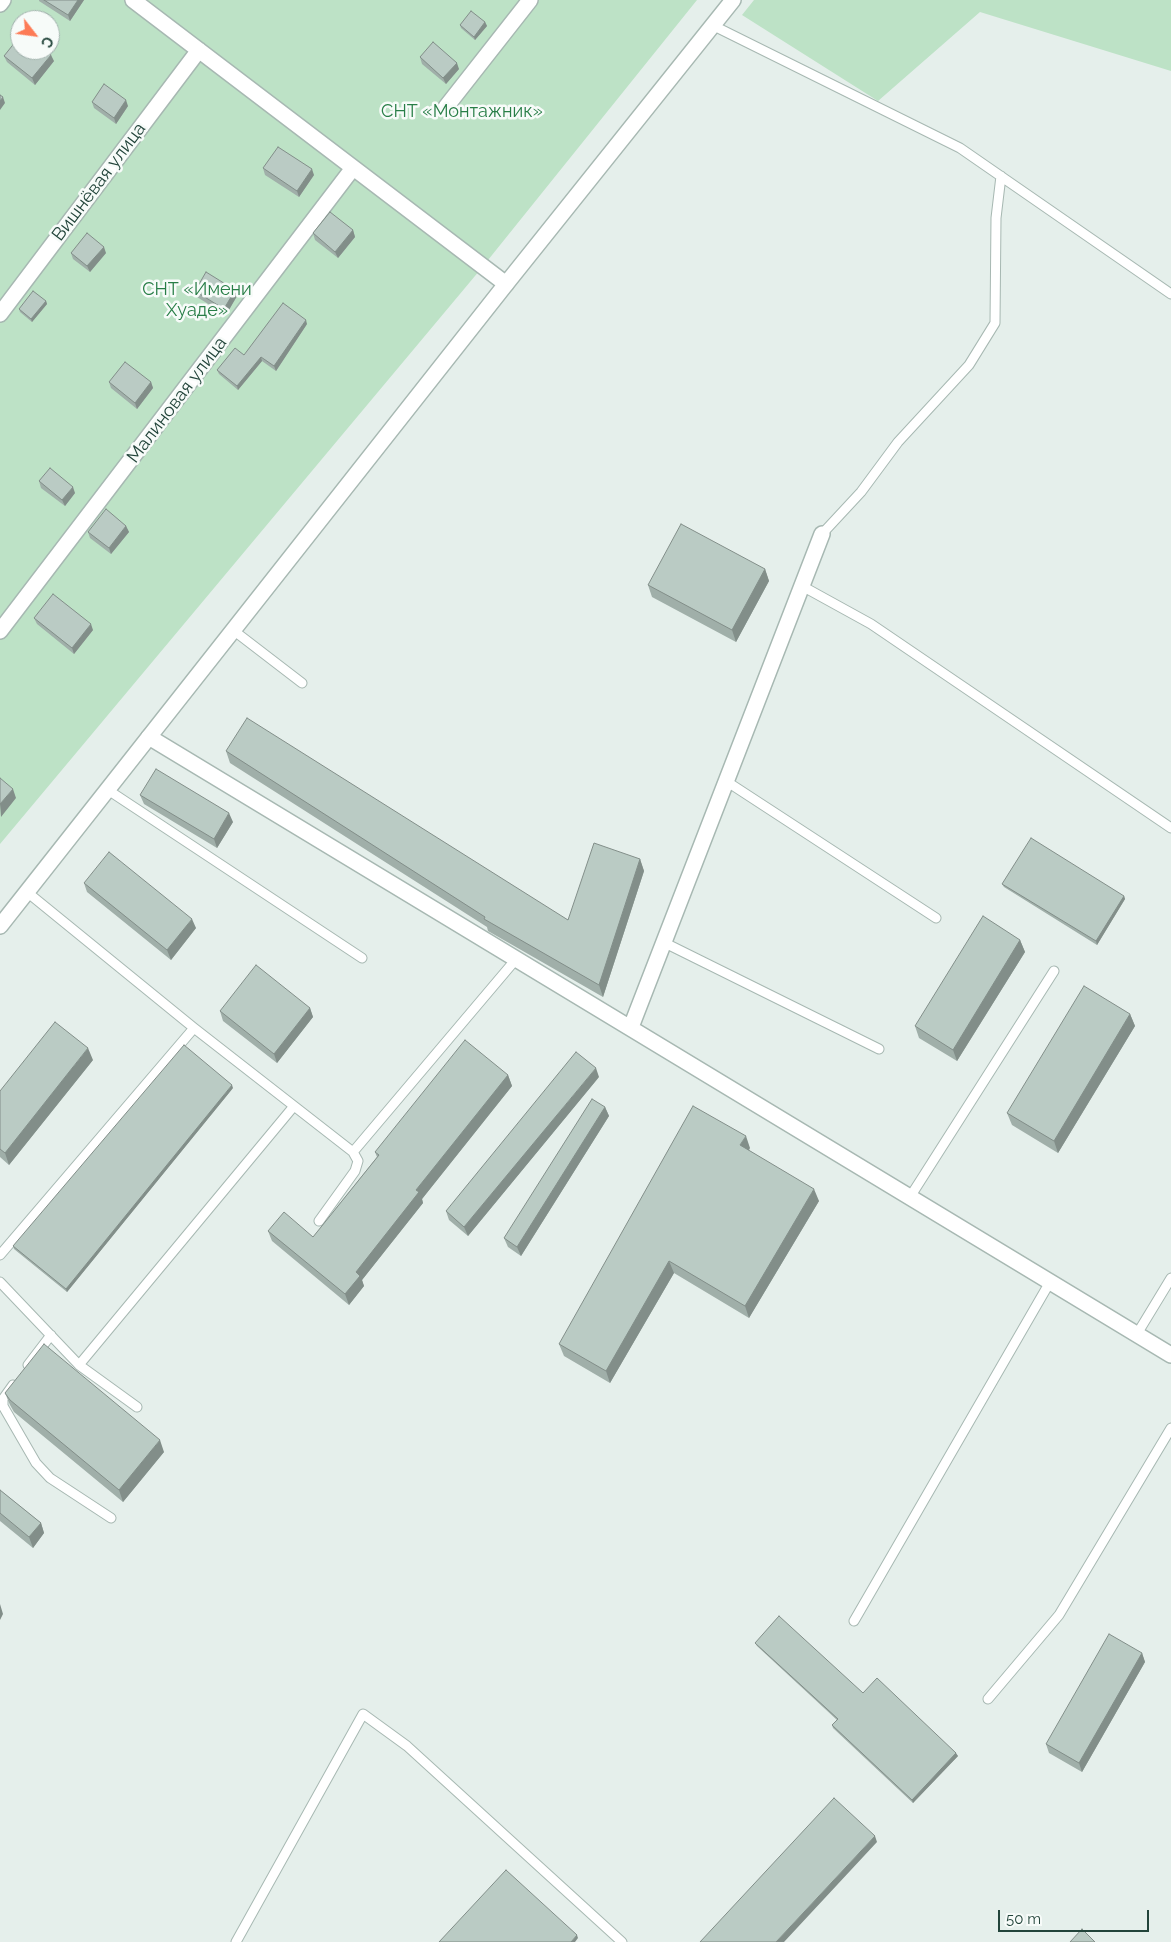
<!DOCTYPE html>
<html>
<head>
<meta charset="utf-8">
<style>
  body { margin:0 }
  #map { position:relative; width:1171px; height:1942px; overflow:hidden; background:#e5efeb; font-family:Raleway,sans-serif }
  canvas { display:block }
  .north { position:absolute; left:10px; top:10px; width:50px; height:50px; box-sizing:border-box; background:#f7fbf9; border:1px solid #a2b2ad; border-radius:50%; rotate:120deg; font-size:14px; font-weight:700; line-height:20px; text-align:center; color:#22443a }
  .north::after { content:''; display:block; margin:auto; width:18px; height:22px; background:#fd7b56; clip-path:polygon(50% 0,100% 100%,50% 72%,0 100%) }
  .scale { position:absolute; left:998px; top:1910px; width:151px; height:22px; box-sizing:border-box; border:2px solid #22443a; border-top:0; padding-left:6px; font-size:15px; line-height:18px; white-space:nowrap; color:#22443a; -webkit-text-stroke:4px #f7fbf9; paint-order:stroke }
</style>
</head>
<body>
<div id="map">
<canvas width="1171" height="1942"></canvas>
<div class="north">С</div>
<div class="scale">50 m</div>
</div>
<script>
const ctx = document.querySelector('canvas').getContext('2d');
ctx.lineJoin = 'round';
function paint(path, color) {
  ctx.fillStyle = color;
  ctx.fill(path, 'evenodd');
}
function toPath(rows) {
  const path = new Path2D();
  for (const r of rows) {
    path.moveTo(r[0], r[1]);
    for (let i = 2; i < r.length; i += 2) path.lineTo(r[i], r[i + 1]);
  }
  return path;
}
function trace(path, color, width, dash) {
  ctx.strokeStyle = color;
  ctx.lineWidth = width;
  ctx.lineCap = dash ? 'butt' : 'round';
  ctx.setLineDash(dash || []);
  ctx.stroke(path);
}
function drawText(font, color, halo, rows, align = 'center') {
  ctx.font = font + ' Raleway,sans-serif';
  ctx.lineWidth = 5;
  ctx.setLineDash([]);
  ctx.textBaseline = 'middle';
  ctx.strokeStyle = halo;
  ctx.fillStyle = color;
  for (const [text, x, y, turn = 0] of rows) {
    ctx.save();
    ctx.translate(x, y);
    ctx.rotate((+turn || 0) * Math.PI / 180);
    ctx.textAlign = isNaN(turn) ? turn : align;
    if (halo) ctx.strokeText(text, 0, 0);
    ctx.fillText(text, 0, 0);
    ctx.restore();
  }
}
const green = toPath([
  [0,0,697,0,480,270,0,844],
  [20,20,50,20,50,50,20,50],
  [754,0,1171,0,1171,71,980,12,878,101,742,15]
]);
const service = toPath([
  [714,26,960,148,1171,294],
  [822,534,861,492,898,442,969,365,995,323,996,218,1001,176],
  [802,586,871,624,1171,828],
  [233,630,302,683],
  [726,781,936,918],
  [108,790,362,958],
  [27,892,194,1028,353,1152,517,958],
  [663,942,879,1049],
  [910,1197,1054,971],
  [319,1221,355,1171,358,1161,353,1152],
  [0,1255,194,1028],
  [0,1282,79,1365,294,1106],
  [1137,1334,1171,1278],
  [28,1365,51,1335],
  [79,1365,137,1407],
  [13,1385,3,1399,3,1406,36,1463,50,1478,111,1518],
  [854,1621,1050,1282],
  [988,1699,1059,1615,1171,1428],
  [236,1942,363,1714,407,1746,622,1942]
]);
const minor = toPath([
  [133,0,506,284],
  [0,4,3,0],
  [446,107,530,0],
  [0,314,199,50],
  [0,631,353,168],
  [149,737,1171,1355],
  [631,1027,822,534]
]);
const tertiary = toPath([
  [0,926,506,284,733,0]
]);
const wall = toPath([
  [39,0,84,0,70,21,39,1],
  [485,22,487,26,475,40,461,28,460,25],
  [4,56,54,61,35,85,7,62],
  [420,57,459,69,446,84,422,64],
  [92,102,128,106,116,124,94,108],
  [263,168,314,175,299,197,265,175],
  [353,230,355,237,338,258,315,240,313,233],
  [71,253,106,253,90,272,73,259],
  [235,290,237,296,226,315,197,297,195,291],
  [46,301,47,304,32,322,20,312,19,309],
  [307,324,276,371,262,361,238,390,219,374,217,370,244,355],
  [109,382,151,382,153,388,137,409,111,388],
  [39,481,75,493,65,506,41,488],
  [126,526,129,532,111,554,90,538,88,532],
  [765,569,769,581,736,642,652,597,648,585],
  [34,618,93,630,74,654,37,624],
  [226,751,568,920,640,859,644,871,603,997,488,931,487,927,230,763],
  [140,795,233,822,217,848,144,804],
  [84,883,196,928,171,960,87,892],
  [1002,884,1124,896,1125,899,1097,945,1004,887],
  [1020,940,1025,952,957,1061,919,1038,915,1026],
  [310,1008,313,1017,277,1063,223,1021,220,1011],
  [1130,1014,1135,1026,1058,1153,1012,1125,1007,1113],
  [93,1060,9,1165,0,1157,0,1091],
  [508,1075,512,1086,422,1199,423,1203,362,1280,364,1286,349,1305,272,1241,268,1231,313,1237,377,1157,375,1152],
  [599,1077,468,1236,449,1220,446,1211],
  [233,1088,67,1292,14,1249,13,1246],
  [605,1107,609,1116,521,1256,508,1247,504,1238],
  [750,1148,749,1150,819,1201,749,1318,674,1273,610,1383,564,1356,559,1344],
  [5,1393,164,1452,123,1502,14,1412,10,1405],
  [0,1490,41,1523,44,1533,33,1548,0,1521],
  [755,1643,863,1693,958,1756,913,1803,833,1728,832,1725,837,1720,757,1646],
  [1142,1653,1145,1662,1082,1772,1049,1753,1046,1744]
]);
const shadedWall = toPath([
  [78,0,84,0,70,21,68,15],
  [485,22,487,26,475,40,474,37],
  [51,55,54,61,35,85,32,78],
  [457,63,459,69,446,84,443,78],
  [3,97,5,103,0,110,0,101],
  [126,100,128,106,116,124,114,118],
  [312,169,314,175,299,197,297,191],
  [353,230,355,237,338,258,335,252],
  [104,247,106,253,90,272,87,266],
  [235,290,237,296,226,315,224,309],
  [46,301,47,304,32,322,31,319],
  [306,320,307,324,276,371,274,366],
  [261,357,262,361,238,390,237,386],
  [151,382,153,388,137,409,135,403],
  [73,487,75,493,65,506,62,500],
  [126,526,129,532,111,554,109,548],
  [765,569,769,581,736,642,732,630],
  [91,624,93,630,74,654,72,648],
  [13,789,16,798,1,817,0,804],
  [229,813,233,822,217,848,214,839],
  [640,859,644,871,603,997,599,985],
  [1124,896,1125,899,1097,945,1096,941],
  [192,919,196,928,171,960,167,950],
  [1020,940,1025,952,957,1061,953,1050],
  [310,1008,313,1017,277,1063,274,1054],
  [1130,1014,1135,1026,1058,1153,1054,1141],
  [88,1048,93,1060,9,1165,5,1153],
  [596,1068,599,1077,468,1236,464,1227],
  [508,1075,512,1086,422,1199,423,1203,362,1280,364,1286,349,1305,345,1294,356,1272,416,1190],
  [232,1085,233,1088,67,1292,66,1289],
  [605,1107,609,1116,521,1256,517,1247],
  [746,1136,750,1148,745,1157,740,1145],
  [814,1189,819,1201,749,1318,745,1306],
  [669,1261,674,1273,610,1383,606,1371],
  [160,1440,164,1452,123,1502,119,1490],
  [41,1523,44,1533,33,1548,29,1537],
  [0,1604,3,1614,0,1620],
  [1142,1653,1145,1662,1082,1772,1079,1763],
  [956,1753,958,1756,913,1803,912,1800],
  [875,1836,877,1842,784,1942,776,1942],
  [577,1935,578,1938,575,1942,571,1942]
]);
const building = toPath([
  [44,0,78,0,68,15,44,0],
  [471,11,485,22,474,37,460,25,471,11],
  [20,36,20,50,45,50,51,55,32,78,4,56,20,36],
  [433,42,457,63,443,78,420,57,433,42],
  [104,84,126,100,114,118,92,102,104,84],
  [0,95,3,97,0,101,0,95],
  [278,147,312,169,297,191,263,168,278,147],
  [330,212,353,230,335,252,313,233,330,212],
  [87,233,104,247,87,266,71,253,87,233],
  [206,272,235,290,224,309,195,291,206,272],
  [33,291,46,301,31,319,19,309,33,291],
  [283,303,306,320,274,366,261,357,237,386,217,370,235,348,244,355,283,303],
  [125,362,151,382,135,403,109,382,125,362],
  [50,468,73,487,62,500,39,481,50,468],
  [106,509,126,526,109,548,88,532,106,509],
  [681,524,765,569,732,630,648,585,681,524],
  [53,594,91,624,72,648,34,618,53,594],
  [247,718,568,920,594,843,640,859,599,985,484,919,485,917,226,751,247,718],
  [156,769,229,813,214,839,140,795,156,769],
  [0,778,13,789,0,804,0,778],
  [1031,838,1124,896,1096,941,1002,884,1031,838],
  [109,852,192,919,167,950,84,883,109,852],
  [983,916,1020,940,953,1050,915,1026,983,916],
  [256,965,310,1008,274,1054,220,1011,256,965],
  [1084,986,1130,1014,1054,1141,1007,1113,1084,986],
  [55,1022,88,1048,5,1153,0,1149,0,1091,55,1022],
  [465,1040,508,1075,416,1190,419,1192,356,1272,360,1276,345,1294,268,1231,284,1212,313,1237,379,1155,375,1152,465,1040],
  [184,1045,232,1085,66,1289,13,1246,184,1045],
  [576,1052,596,1068,464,1227,446,1211,576,1052],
  [592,1099,605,1107,517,1247,504,1238,592,1099],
  [693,1106,746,1136,740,1145,814,1189,745,1306,669,1261,606,1371,559,1344,693,1106],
  [44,1344,160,1440,119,1490,10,1400,5,1393,44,1344],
  [0,1490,41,1523,29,1537,0,1513,0,1490],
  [779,1616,863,1693,877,1678,956,1753,912,1800,832,1725,838,1719,755,1643,779,1616],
  [1109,1634,1142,1653,1079,1763,1046,1744,1109,1634],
  [834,1798,875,1836,776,1942,700,1942,834,1798],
  [506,1870,577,1935,571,1942,439,1942,506,1870],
  [1082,1929,1095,1942,1070,1942,1082,1929]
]);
const parkNames = [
  ["СНТ «Монтажник»",462,112],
  ["СНТ «Имени",197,290],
  ["Хуаде»",197,311]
];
const streetNames = [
  ["Вишнёвая улица",99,182,-53],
  ["Малиновая улица",177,400,-53]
];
paint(green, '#bde2c6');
trace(service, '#a7b8b2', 11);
trace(minor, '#a7b8b2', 18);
trace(tertiary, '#a7b8b2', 18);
trace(service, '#fff', 9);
trace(minor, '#fff', 15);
trace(tertiary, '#fff', 15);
paint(wall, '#a0afa9');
paint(shadedWall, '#828e89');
paint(building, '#bacbc4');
trace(building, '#828e89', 1);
drawText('18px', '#287e47', '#f7fbf9', parkNames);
drawText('18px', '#22443a', '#f7fbf9', streetNames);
</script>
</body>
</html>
